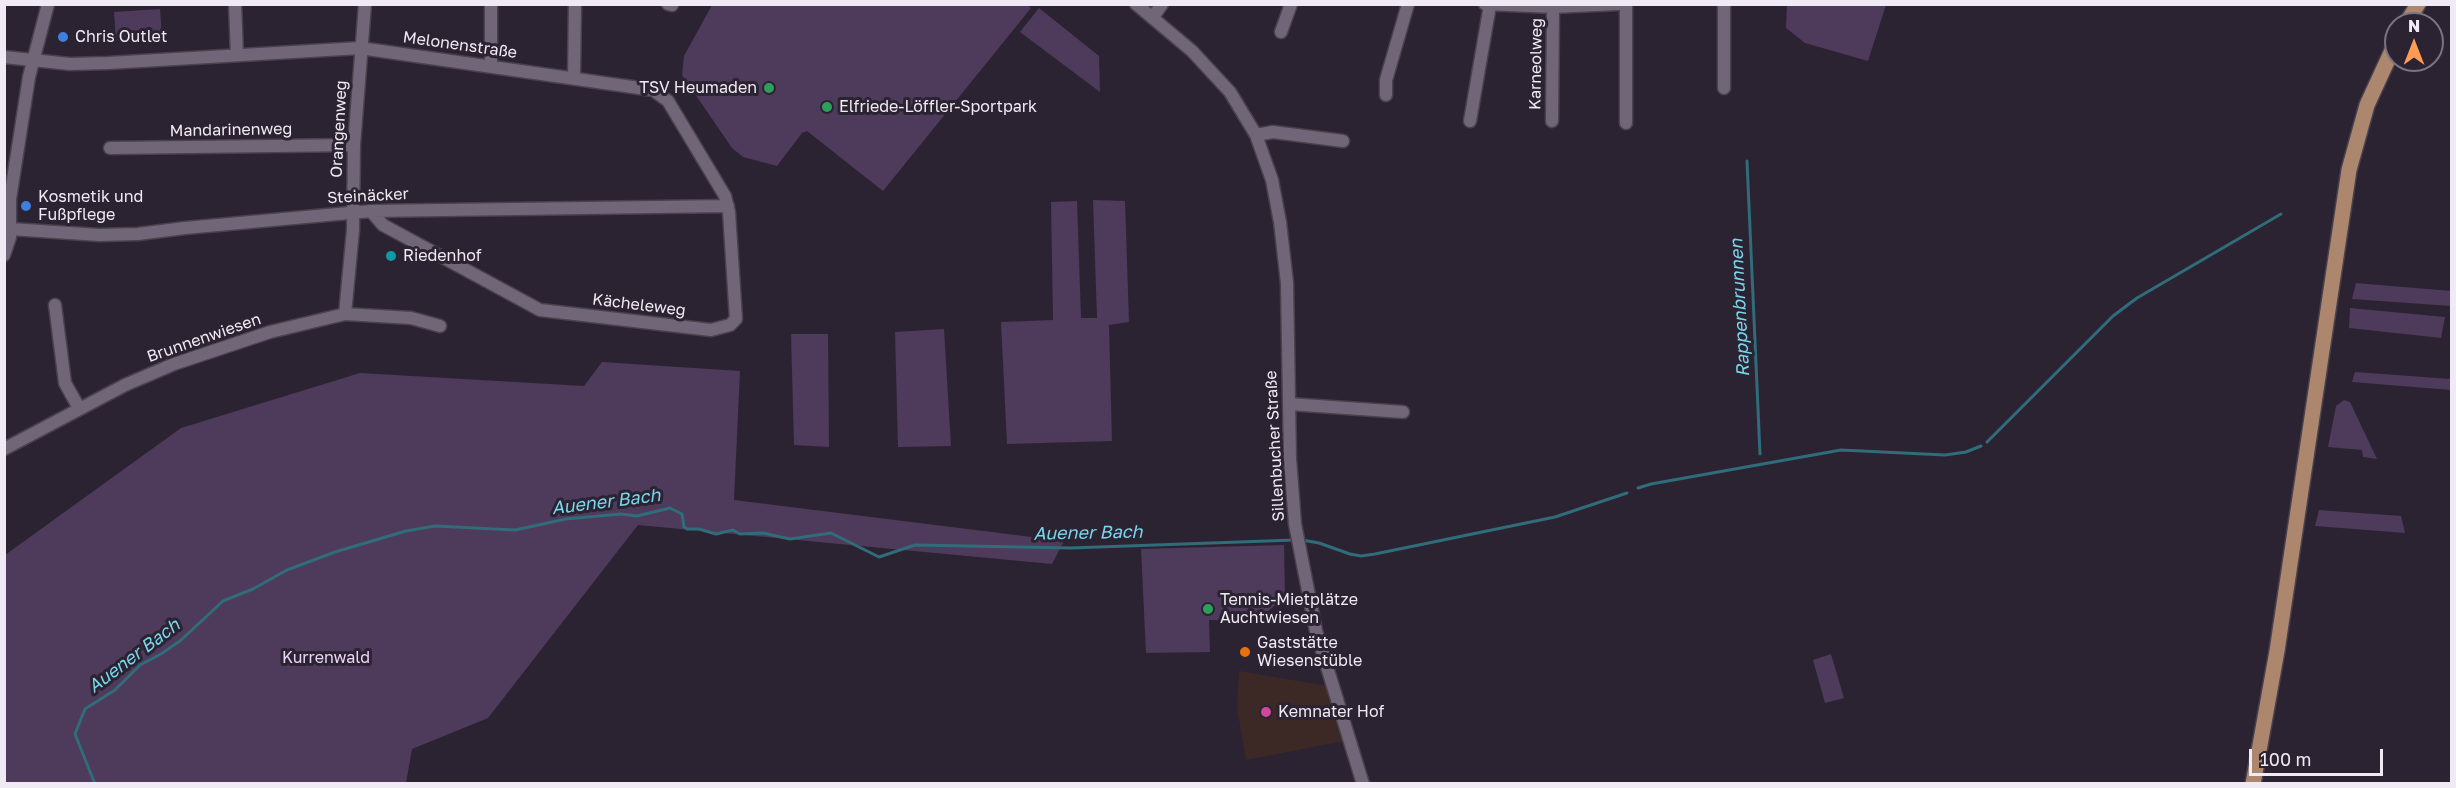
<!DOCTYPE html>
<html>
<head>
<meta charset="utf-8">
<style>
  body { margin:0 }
  #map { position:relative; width:2456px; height:788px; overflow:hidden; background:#2c2332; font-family:"Golos Text",sans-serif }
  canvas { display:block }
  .frame { position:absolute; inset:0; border:6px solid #f0eaf4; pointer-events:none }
  .north { position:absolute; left:2384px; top:12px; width:60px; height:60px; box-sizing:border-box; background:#2c2332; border:2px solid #7a7380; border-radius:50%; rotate:0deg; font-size:16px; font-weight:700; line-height:24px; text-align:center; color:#f0eaf4 }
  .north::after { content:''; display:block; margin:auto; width:21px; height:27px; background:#fd9c55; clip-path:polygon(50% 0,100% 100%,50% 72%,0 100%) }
  .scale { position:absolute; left:2249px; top:749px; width:134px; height:27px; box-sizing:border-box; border:3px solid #f0eaf4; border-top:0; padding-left:8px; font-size:18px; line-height:21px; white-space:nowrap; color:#f0eaf4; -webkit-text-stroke:4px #2c2332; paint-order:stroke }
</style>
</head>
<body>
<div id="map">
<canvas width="2456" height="788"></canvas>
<div class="frame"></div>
<div class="north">N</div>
<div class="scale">100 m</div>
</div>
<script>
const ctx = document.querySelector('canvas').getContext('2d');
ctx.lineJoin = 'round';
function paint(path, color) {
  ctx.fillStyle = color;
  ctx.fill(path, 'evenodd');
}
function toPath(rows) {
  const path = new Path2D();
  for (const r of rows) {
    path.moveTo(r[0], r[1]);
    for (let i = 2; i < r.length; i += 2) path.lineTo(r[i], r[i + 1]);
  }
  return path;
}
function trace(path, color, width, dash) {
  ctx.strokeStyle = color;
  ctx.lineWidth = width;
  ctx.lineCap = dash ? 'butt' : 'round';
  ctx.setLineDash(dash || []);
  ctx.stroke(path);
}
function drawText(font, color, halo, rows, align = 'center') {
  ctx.font = font + ' "Golos Text",sans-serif';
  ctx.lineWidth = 6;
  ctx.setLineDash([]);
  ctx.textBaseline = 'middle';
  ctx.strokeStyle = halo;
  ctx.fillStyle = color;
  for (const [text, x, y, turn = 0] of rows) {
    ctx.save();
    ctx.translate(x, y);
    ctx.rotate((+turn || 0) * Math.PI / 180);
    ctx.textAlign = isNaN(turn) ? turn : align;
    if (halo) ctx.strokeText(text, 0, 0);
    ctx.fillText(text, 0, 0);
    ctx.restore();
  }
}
const commercial = toPath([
  [1239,671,1327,686,1344,741,1246,760,1237,707]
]);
const green = toPath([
  [1027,5,1031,8,883,191,807,131,802,133,777,166,743,157,732,148,682,75,684,56,712,5],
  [1787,5,1787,4,1886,5,1868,61,1805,43,1786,28],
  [1039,8,1099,56,1100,92,1020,32],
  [160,9,162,37,116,40,114,12],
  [1093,200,1125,201,1129,322,1109,325,1112,441,1007,444,1001,322,1053,320,1051,202,1077,201,1081,318,1097,318],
  [2356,283,2451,291,2451,306,2352,299],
  [2350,308,2445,317,2441,338,2349,328],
  [944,329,951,446,898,447,895,332],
  [791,334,828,334,829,447,794,445],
  [602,362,740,371,734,500,1064,541,1052,564,638,525,488,718,412,749,406,783,5,783,5,555,181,428,360,373,584,386],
  [2355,372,2451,379,2451,390,2352,382],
  [2344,400,2350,402,2377,459,2363,457,2362,450,2328,447,2336,406],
  [2319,510,2401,516,2405,533,2315,526],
  [1284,545,1285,597,1256,621,1209,620,1210,652,1146,653,1141,549],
  [1831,654,1844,698,1825,703,1813,660]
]);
const stream = toPath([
  [1747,161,1760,454],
  [1987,442,2113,316,2137,298,2281,214],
  [1638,488,1651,484,1841,450,1945,455,1966,452,1981,446],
  [1302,540,1319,543,1350,554,1361,556,1375,554,1555,517,1627,493],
  [95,784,75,734,85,709,115,690,140,665,161,654,180,641,223,601,253,589,287,570,335,552,406,531,435,526,515,530,566,519,621,514,637,516,670,508,682,514,684,527,687,529,699,529,716,534,733,530,740,534,763,533,790,539,831,533,879,557,915,545,1071,548,1295,540]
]);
const minor = toPath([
  [235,4,237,55],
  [668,4,672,5],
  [1136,4,1192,51,1230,92,1256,135,1272,180,1280,222,1287,283,1290,459,1295,524,1316,631,1363,784],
  [1485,4,1553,7,1618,4],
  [1153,17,1162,4],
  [1281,32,1291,4],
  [4,57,70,64,108,63,360,48,653,90,668,101,725,196,729,212,736,319,730,325,711,330,540,310,383,225,371,211],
  [491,65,491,4],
  [574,77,575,4],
  [1724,88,1724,4],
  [1386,95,1386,80,1408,4],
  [1470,121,1490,5],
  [1552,121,1553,7],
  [1626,123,1626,4],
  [1256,135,1273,132,1343,141],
  [110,148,354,145],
  [11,229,99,235,138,234,185,228,371,211,728,206],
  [4,255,10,237,10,199,29,77,48,4],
  [55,305,65,383,79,408],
  [345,314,353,230,354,145,365,4],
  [1289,404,1403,412],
  [4,449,125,385,174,364,270,332,345,314,411,318,440,326]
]);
const major = toPath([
  [2406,24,2418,4],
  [2253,784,2277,651,2349,170,2367,105,2396,42]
]);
const markers = [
  [63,37,6,"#3f7fe0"],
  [769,88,6,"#2e9e5b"],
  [827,107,6,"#2e9e5b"],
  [26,206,6,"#3f7fe0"],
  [391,256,6,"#0f9aa8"],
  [1208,609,6,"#2e9e5b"],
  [1245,652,6,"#e8710a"],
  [1266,712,6,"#d1479c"]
];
const poiNames = [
  ["Chris Outlet",75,37],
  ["TSV Heumaden",757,88,"right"],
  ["Elfriede-Löffler-Sportpark",839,107],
  ["Kosmetik und",38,197],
  ["Fußpflege",38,215],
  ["Riedenhof",403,256],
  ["Tennis-Mietplätze",1220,600],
  ["Auchtwiesen",1220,618],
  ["Gaststätte",1257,643],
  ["Wiesenstüble",1257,661],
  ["Kemnater Hof",1278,712]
];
const streetNames = [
  ["Melonenstraße",460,45,8],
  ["Karneolweg",1536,64,-89],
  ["Orangenweg",339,129,-87],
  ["Mandarinenweg",231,130,-1],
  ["Steinäcker",368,196,-3],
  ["Kächeleweg",639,305,7],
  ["Brunnenwiesen",204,338,-19],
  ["Sillenbucher Straße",1275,446,-93]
];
const parkNames = [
  ["Kurrenwald",326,658]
];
const waterNames = [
  ["Rappenbrunnen",1740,308,-93],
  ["Auener Bach",606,502,-7],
  ["Auener Bach",1088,533,-1],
  ["Auener Bach",134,656,-37]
];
paint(commercial, '#3c2925');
paint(green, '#4e3a5b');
trace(stream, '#306c79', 3);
trace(minor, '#49414e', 15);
trace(major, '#49414e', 18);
trace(minor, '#706677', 12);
trace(major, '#ad866e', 15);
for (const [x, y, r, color] of markers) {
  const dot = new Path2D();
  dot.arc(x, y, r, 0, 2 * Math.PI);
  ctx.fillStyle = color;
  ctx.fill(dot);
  trace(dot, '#2c2332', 2);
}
drawText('16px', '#f0eaf4', '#2c2332', poiNames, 'left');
drawText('16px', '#f0eaf4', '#2c2332', streetNames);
drawText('16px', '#ead4fa', '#2c2332', parkNames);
drawText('italic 18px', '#77d6eb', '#2c2332', waterNames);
</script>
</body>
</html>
